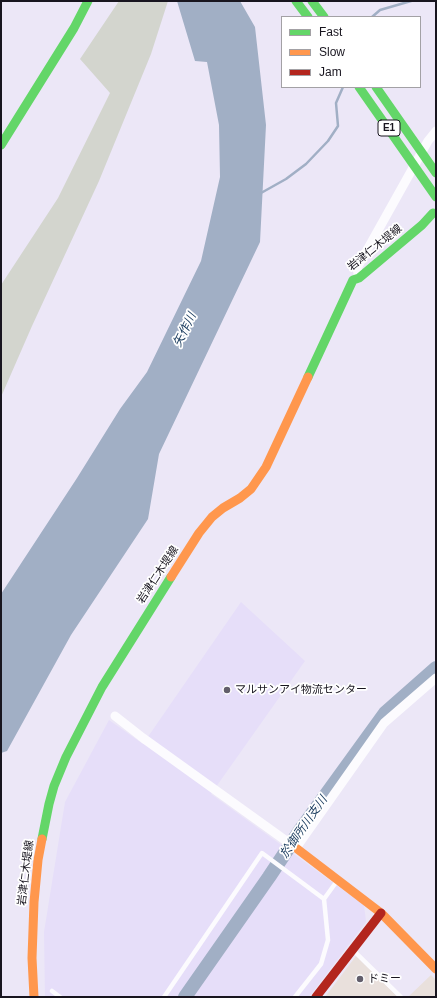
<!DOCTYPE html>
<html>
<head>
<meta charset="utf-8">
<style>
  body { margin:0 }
  #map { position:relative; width:437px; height:998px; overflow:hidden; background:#ece7f7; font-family:Arial,sans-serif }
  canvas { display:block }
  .frame { position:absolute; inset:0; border:2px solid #18151f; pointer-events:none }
  .legend { position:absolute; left:281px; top:16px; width:140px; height:72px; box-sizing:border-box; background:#fff; border:1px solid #a3a1a5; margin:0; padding:5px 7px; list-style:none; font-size:12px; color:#18151f }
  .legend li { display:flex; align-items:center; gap:8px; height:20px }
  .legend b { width:20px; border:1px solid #a3a1a5 }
</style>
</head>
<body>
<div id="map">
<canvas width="437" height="998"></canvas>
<div class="frame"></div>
<ul class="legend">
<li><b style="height:5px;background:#63d668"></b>Fast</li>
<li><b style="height:5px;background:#ff974d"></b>Slow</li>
<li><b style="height:5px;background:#b3261e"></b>Jam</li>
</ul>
</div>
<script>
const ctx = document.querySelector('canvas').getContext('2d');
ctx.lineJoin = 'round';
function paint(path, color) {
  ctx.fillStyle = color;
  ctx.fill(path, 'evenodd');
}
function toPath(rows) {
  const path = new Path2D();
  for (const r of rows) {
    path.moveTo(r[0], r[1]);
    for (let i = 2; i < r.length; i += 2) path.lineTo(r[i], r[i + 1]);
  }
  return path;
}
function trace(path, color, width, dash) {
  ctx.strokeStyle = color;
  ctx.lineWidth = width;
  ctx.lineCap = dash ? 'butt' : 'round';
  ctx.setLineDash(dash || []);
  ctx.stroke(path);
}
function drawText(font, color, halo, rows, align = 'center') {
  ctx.font = font + ' Arial,"Noto Sans JP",sans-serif';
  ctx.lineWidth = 3.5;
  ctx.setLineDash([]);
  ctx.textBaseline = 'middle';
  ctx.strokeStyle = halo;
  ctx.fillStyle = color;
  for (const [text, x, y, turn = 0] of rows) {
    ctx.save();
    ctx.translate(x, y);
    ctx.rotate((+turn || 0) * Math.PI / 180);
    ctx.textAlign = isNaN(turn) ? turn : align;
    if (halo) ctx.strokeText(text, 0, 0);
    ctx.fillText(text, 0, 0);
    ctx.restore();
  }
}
const commercial = toPath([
  [356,956,398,997,325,997],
  [431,975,436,980,436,997,408,997]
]);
const built = toPath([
  [241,602,305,661,211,794,364,905,366,922,309,997,45,997,44,932,65,802,109,720,143,744]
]);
const green = toPath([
  [119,1,168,1,151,54,99,181,32,326,1,397,1,285,58,198,110,93,80,59]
]);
const water = toPath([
  [177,1,240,1,255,27,266,125,260,242,159,454,148,519,71,635,7,751,1,753,1,594,77,478,120,409,147,372,201,261,220,177,219,125,207,62,195,61]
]);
const stream = toPath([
  [372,17,380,10,411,1],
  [261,193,286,179,306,164,328,141,338,126,336,103,343,87]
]);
const river = toPath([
  [185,997,269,877,301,829,385,713,436,668]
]);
const lane = toPath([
  [354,951,401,997],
  [52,991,60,997],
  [164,997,262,853,324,899],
  [295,997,321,964,328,940,324,899,337,881]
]);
const street = toPath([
  [359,278,357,268,428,141,436,131],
  [115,716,143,738,296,848,384,723,436,678]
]);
const fast = toPath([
  [296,1,308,17],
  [312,1,324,17],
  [359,87,436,197],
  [376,87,436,173],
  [1,145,74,28,88,1],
  [308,377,353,280,359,278,422,225,433,213],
  [42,839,49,804,54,786,66,757,102,687,171,577]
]);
const slow = toPath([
  [171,577,199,533,212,517,223,508,240,498,251,489,266,467,308,377],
  [296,848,381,913,436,969],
  [34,997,32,958,34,902,38,860,42,839]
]);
const jam = toPath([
  [316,997,381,913]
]);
const markers = [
  [227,690,4,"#625e6b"],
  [360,979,4,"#625e6b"]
];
const shields = [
  [389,128,22]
];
const shieldNames = [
  ["E1",389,128]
];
const streetNames = [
  ["岩津仁木堤線",375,248,-39],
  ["岩津仁木堤線",158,575,-57],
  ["岩津仁木堤線",26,873,-83]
];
const poiNames = [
  ["マルサンアイ物流センター",235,690],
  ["ドミー",368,979]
];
const waterNames = [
  ["矢作川",185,330,-64],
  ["於御所川支川",304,827,-55]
];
paint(commercial, '#e9e0dc');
paint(built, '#e6def9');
paint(green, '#d3d5ce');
paint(water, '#a1afc5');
trace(stream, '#a1afc5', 2.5);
trace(river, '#a1afc5', 14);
trace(lane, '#fcfbfe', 4.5);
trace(street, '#fcfbfe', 9);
trace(fast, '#63d668', 9);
trace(slow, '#ff974d', 9);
trace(jam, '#b3261e', 9);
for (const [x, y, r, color] of markers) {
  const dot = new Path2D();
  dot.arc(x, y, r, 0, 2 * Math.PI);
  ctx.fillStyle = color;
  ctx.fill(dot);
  trace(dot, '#fff', 1.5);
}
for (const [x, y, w] of shields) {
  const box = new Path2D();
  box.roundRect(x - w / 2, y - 8, w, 16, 3);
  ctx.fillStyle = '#fff';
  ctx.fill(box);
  trace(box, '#18151f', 1);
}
drawText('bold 10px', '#18151f', null, shieldNames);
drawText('11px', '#18151f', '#fff', streetNames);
drawText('11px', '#18151f', '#fff', poiNames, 'left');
drawText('italic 12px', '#17395c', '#fff', waterNames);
</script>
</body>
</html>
